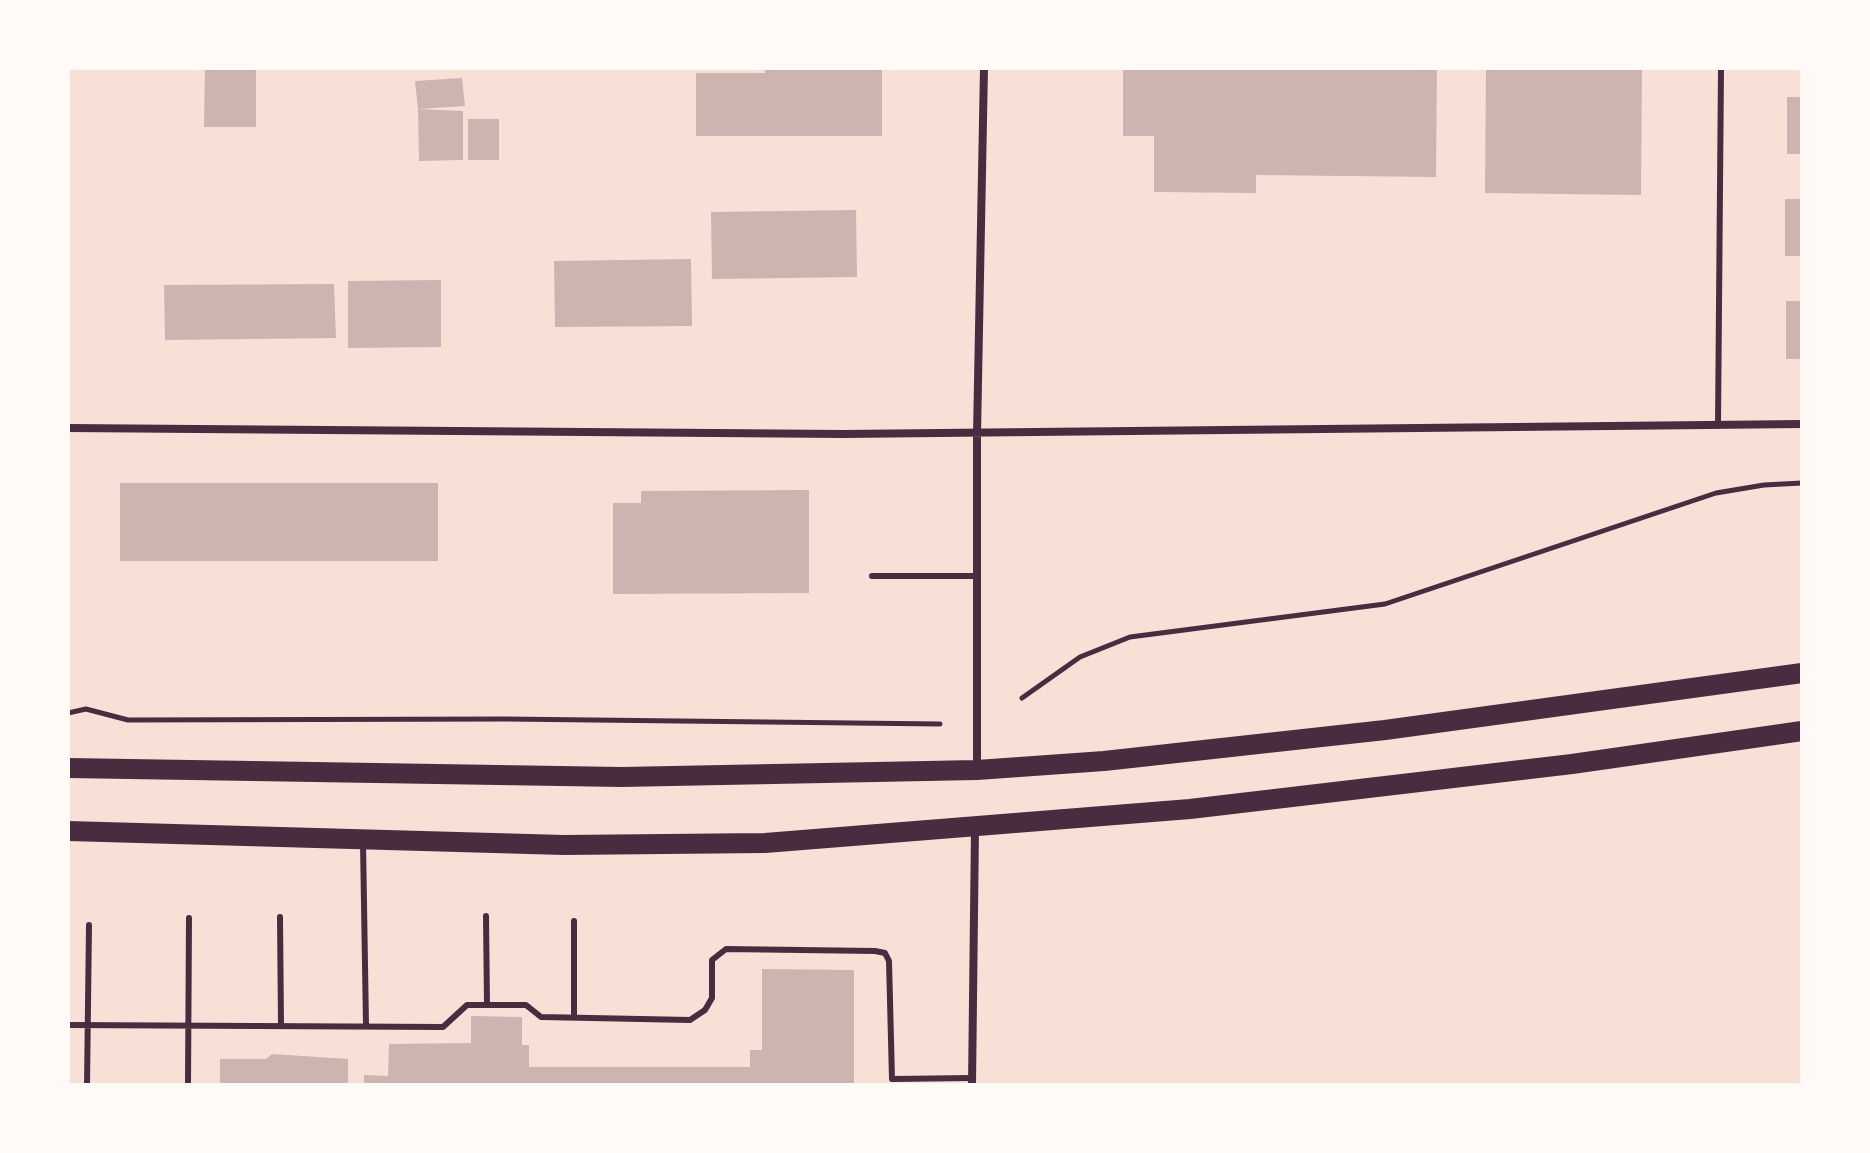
<!DOCTYPE html>
<html>
<head>
<meta charset="utf-8">
<style>
  body { margin:0 }
  #map { position:relative; width:1870px; height:1153px; overflow:hidden; background:#f7e1d7; font-family:"Golos Text",sans-serif }
  canvas { display:block }
  .frame { position:absolute; inset:0; border:70px solid #fffaf5; pointer-events:none }
</style>
</head>
<body>
<div id="map">
<canvas width="1870" height="1153"></canvas>
<div class="frame"></div>
</div>
<script>
const ctx = document.querySelector('canvas').getContext('2d');
ctx.lineJoin = 'round';
function paint(path, color) {
  ctx.fillStyle = color;
  ctx.fill(path, 'evenodd');
}
function toPath(rows) {
  const path = new Path2D();
  for (const r of rows) {
    path.moveTo(r[0], r[1]);
    for (let i = 2; i < r.length; i += 2) path.lineTo(r[i], r[i + 1]);
  }
  return path;
}
function trace(path, color, width, dash) {
  ctx.strokeStyle = color;
  ctx.lineWidth = width;
  ctx.lineCap = dash ? 'butt' : 'round';
  ctx.setLineDash(dash || []);
  ctx.stroke(path);
}
const building = toPath([
  [205,68,256,68,256,127,204,127],
  [765,68,882,68,882,136,696,136,696,73,765,73],
  [1123,68,1437,68,1436,177,1256,175,1256,193,1154,192,1154,136,1123,136],
  [1486,68,1642,68,1641,195,1485,193],
  [462,78,465,106,418,109,415,81],
  [1787,97,1802,97,1802,154,1787,154],
  [418,109,463,111,463,160,419,161],
  [468,119,499,119,499,160,468,160],
  [1785,199,1802,199,1802,256,1785,256],
  [856,210,857,277,712,279,711,212],
  [691,259,692,326,555,327,554,261],
  [441,280,441,347,348,348,348,281],
  [334,284,336,338,165,340,164,285],
  [1786,301,1802,301,1802,359,1786,359],
  [120,483,438,483,438,561,120,561],
  [809,490,809,593,613,594,613,503,641,503,641,491],
  [762,969,854,970,854,1085,364,1085,364,1075,388,1076,389,1044,471,1043,471,1016,522,1017,522,1045,529,1045,529,1067,750,1067,750,1050,762,1050],
  [272,1054,348,1059,348,1085,220,1085,220,1059,266,1059]
]);
const path = toPath([
  [1022,698,1080,657,1130,637,1385,604,1716,493,1764,485,1802,483],
  [68,713,86,709,128,720,506,719,940,724]
]);
const service = toPath([
  [1718,425,1721,68],
  [872,576,976,576],
  [363,842,366,1026],
  [486,916,487,1005],
  [280,917,281,1025],
  [574,921,574,1017],
  [68,1025,443,1027,467,1005,526,1005,541,1017,690,1020,705,1010,712,998,712,960,726,949,875,951,885,953,889,961,892,1079,972,1078],
  [87,1085,89,925],
  [188,1085,189,918]
]);
const minor = toPath([
  [68,428,843,434,1802,424],
  [977,770,977,434,984,68],
  [972,1085,975,829]
]);
const primary = toPath([
  [68,768,621,777,977,770,1104,761,1385,730,1802,673],
  [68,831,564,845,765,843,1190,809,1572,764,1802,731]
]);
paint(building, '#ccb4b1');
trace(path, '#4a2c40', 5);
trace(service, '#4a2c40', 6);
trace(minor, '#4a2c40', 8);
trace(primary, '#4a2c40', 20);
</script>
</body>
</html>
